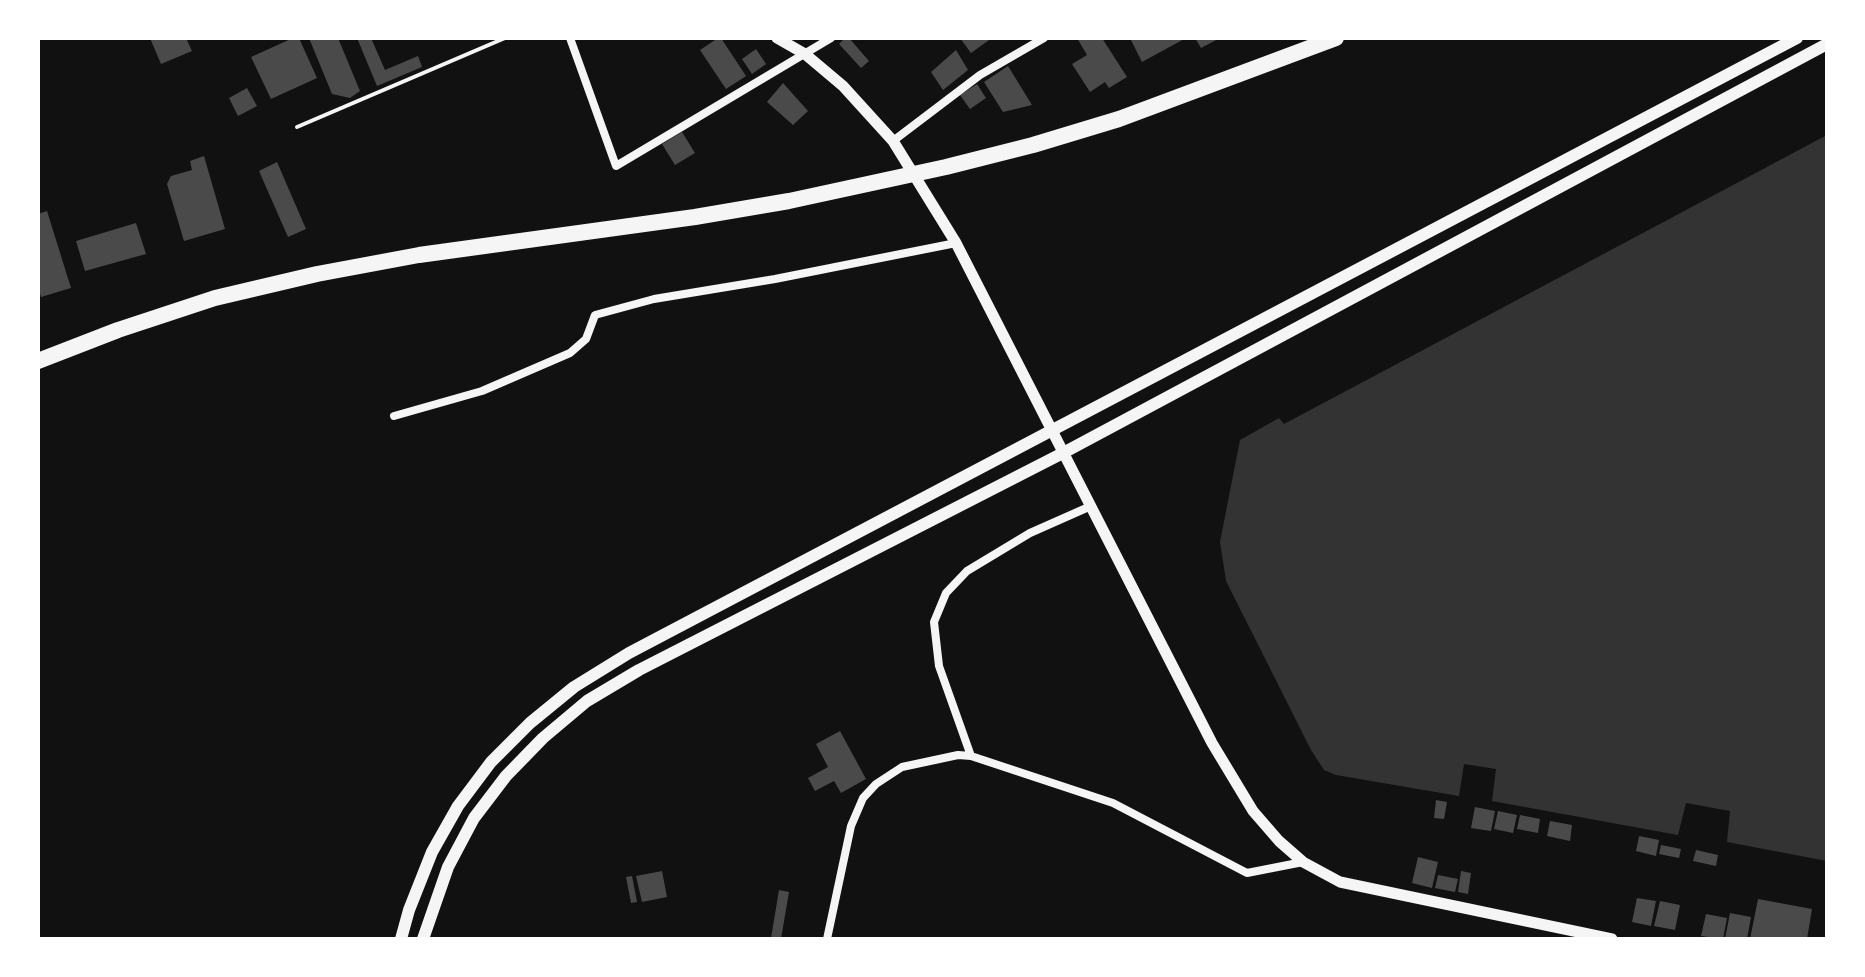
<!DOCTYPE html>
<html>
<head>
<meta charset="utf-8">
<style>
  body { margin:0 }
  #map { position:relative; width:1865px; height:977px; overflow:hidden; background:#111; font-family:Jost,sans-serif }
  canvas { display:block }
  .frame { position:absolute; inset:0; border:40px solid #fff; pointer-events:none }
</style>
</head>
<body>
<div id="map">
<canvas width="1865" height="977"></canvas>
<div class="frame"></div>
</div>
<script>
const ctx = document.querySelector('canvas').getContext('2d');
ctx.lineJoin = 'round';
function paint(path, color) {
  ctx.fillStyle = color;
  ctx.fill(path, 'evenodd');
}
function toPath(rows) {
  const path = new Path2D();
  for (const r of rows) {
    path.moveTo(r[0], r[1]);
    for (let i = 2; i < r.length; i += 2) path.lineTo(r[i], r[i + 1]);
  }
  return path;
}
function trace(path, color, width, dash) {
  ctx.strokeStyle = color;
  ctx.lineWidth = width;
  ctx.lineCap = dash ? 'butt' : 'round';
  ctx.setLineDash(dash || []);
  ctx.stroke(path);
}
const water = toPath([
  [1827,135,1827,861,1727,842,1730,811,1686,803,1678,835,1492,801,1496,769,1464,764,1459,796,1336,775,1324,770,1311,750,1226,581,1220,542,1240,440,1279,418,1284,424]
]);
const building = toPath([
  [150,38,186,38,192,51,161,64],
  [293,38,299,38,317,78,271,99,251,57],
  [309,38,338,38,360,91,350,98,332,94],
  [357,38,371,38,385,70,418,56,422,67,377,86],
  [718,38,721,38,746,76,726,89,700,50],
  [845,38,849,38,869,61,861,68,839,44],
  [960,38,987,38,989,40,971,53],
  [1077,38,1102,38,1127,77,1109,88,1105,82,1090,92,1072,64,1087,55],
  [1130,38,1186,38,1142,62],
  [1195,38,1220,38,1201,48],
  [756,49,766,64,752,74,742,59],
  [956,50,968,70,943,90,931,72],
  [1008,66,1032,105,1003,112,984,82],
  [783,83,808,111,793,125,767,102],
  [977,84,986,98,970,109,960,95],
  [247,88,257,106,238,116,229,98],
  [682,132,695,153,675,165,662,144],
  [204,156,225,229,184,241,167,184,171,176,192,170,190,161],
  [277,162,306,229,288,237,259,171],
  [47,211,71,288,41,297,38,287,38,214],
  [136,223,146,254,85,271,76,241],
  [840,731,866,779,841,793,834,781,815,791,808,778,828,767,816,744],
  [1436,800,1447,802,1444,819,1434,818],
  [1475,807,1495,811,1491,831,1471,828],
  [1498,811,1517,815,1513,833,1494,829],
  [1520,815,1540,819,1538,833,1517,829],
  [1550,821,1572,825,1570,841,1547,836],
  [1639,836,1659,840,1656,856,1636,851],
  [1661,845,1681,849,1679,858,1659,854],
  [1696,850,1718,855,1716,866,1693,861],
  [1418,857,1438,862,1432,888,1412,883],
  [662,871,667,897,642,902,636,876],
  [1461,871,1471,873,1468,894,1458,892],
  [1438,875,1458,879,1455,892,1435,888],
  [632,876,637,902,631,903,626,877],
  [779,890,789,892,781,939,775,939,771,938],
  [1637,898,1656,901,1651,926,1632,922],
  [1758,899,1812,909,1807,939,1750,939],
  [1660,901,1680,905,1675,930,1654,926],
  [1730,913,1751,917,1747,939,1725,939],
  [1706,914,1727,918,1723,939,1701,936]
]);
const service = toPath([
  [297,127,505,38]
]);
const minor = toPath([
  [570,38,616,166,831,38],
  [893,141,980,75,1044,38],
  [394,416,482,391,570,353,586,339,595,315,654,299,775,279,956,243],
  [971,756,939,666,934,622,946,593,967,571,1030,533,1091,506],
  [827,939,851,826,863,798,876,784,902,767,958,755,971,756,1113,803,1247,873,1303,862]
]);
const tertiary = toPath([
  [777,38,805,54,843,86,893,141,956,243,1212,743,1253,811,1279,841,1303,862,1340,882,1612,939]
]);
const secondary = toPath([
  [401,939,409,910,432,852,458,806,491,762,530,723,574,687,629,653,1797,38],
  [423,939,448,867,474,818,506,776,543,738,587,701,639,670,1063,453,1827,44]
]);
const motorway = toPath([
  [38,361,118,330,215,298,317,274,419,255,695,217,789,201,946,167,1033,145,1119,119,1336,38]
]);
paint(water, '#333');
paint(building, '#4a4a4a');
trace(service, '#f5f5f5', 4);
trace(minor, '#f5f5f5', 8);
trace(tertiary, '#f5f5f5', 11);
trace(secondary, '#f5f5f5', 12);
trace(motorway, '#f5f5f5', 16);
</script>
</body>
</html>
